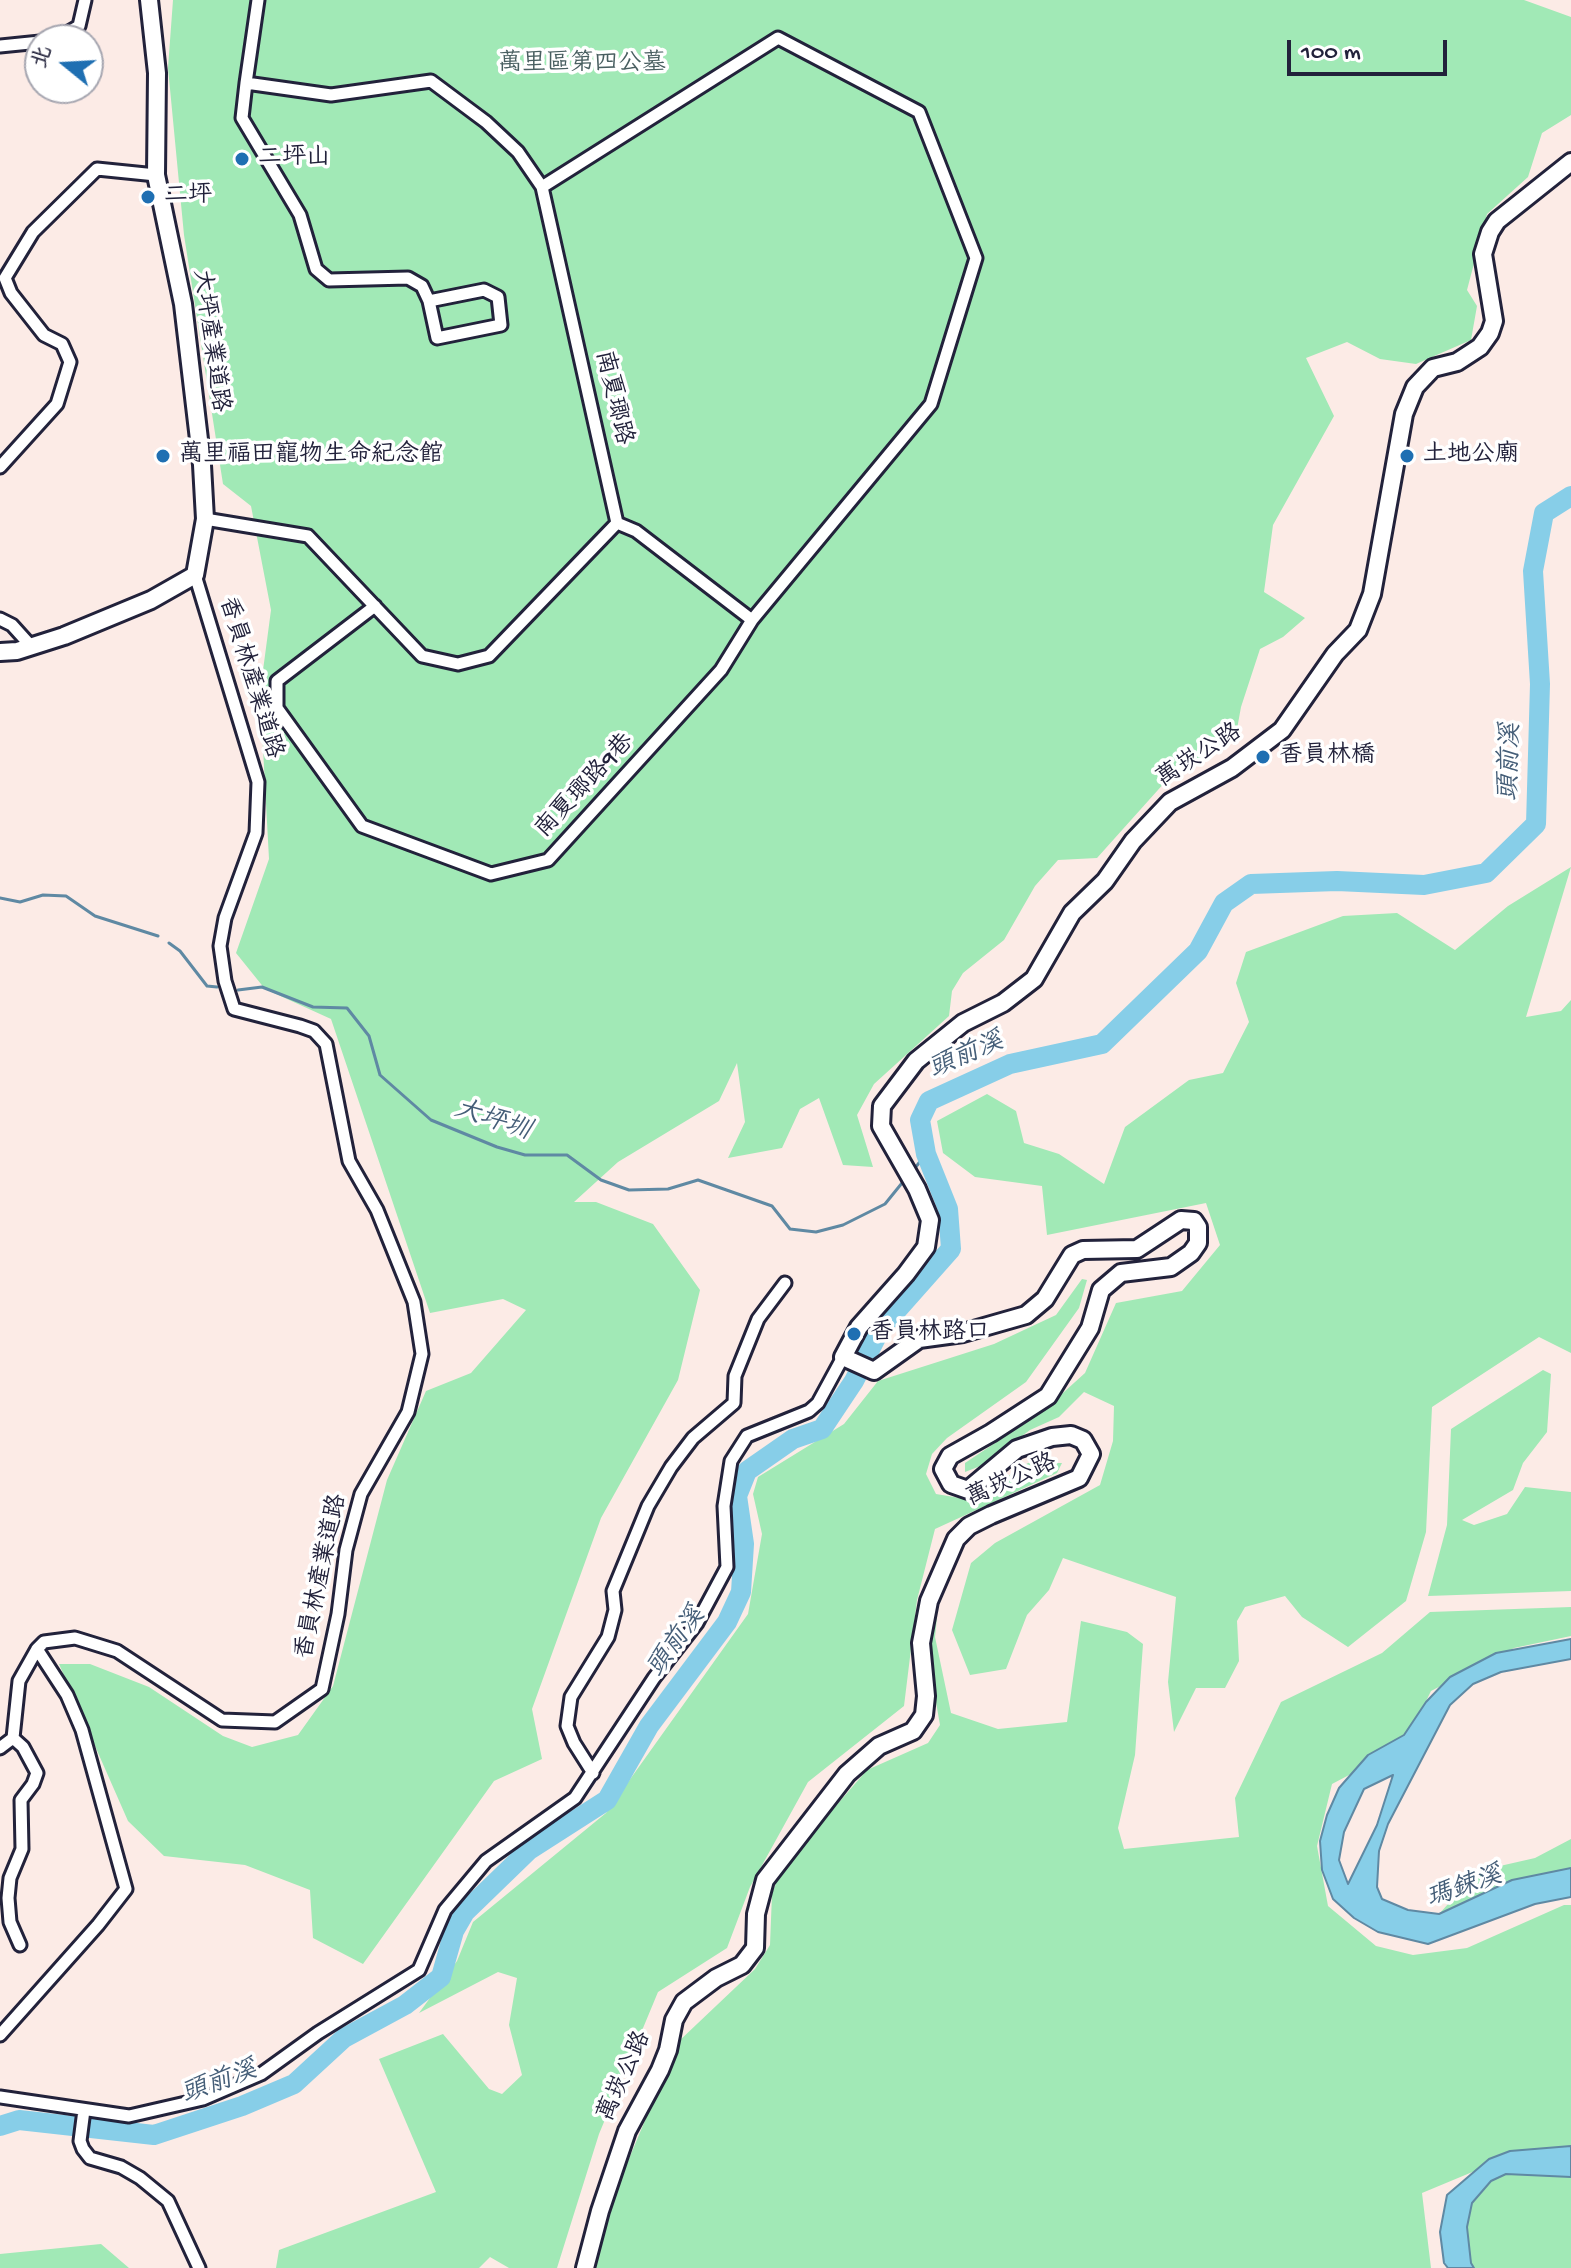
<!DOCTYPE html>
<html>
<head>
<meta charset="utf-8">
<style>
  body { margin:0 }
  #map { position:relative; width:1571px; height:2268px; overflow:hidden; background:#fcebe6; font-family:"Gochi Hand","LXGW WenKai TC",sans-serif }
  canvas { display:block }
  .north { position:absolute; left:24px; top:24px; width:80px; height:80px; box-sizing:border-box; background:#fff; border:2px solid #a7a7b1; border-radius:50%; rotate:288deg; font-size:22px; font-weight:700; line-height:32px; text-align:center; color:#22223b }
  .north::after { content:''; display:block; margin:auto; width:28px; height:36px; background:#1f6fb2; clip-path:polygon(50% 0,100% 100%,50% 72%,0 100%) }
  .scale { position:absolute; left:1287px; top:40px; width:160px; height:36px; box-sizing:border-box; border:4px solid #22223b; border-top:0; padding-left:10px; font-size:24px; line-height:28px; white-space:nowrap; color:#22223b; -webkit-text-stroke:6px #fff; paint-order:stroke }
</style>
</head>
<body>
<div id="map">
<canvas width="1571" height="2268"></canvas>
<div class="north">北</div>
<div class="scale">100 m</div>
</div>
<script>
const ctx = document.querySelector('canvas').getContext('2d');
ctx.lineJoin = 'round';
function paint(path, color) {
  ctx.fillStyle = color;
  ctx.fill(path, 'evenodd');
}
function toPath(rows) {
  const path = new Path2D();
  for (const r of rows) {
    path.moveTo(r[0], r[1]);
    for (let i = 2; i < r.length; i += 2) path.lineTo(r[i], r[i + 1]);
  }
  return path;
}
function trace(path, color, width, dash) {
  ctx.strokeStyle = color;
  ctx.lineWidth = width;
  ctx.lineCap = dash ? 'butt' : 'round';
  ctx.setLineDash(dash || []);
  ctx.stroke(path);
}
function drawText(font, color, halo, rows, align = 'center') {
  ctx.font = font + ' "Gochi Hand","LXGW WenKai TC",sans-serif';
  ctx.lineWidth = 7;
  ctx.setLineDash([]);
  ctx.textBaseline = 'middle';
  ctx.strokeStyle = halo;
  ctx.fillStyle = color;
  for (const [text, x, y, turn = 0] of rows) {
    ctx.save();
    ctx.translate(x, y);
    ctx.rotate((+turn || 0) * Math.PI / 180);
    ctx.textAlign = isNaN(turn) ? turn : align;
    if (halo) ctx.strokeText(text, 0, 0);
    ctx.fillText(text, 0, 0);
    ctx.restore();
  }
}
const green = toPath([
  [173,0,1524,0,1571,17,1571,115,1542,133,1528,177,1487,214,1467,290,1477,306,1471,340,1416,364,1380,359,1347,342,1306,358,1334,416,1273,525,1264,592,1305,618,1283,637,1260,649,1241,707,1235,740,1166,781,1097,858,1058,860,1035,886,1004,940,963,973,952,991,949,1016,874,1084,857,1115,873,1167,843,1165,819,1098,800,1109,782,1148,728,1158,745,1122,737,1063,719,1101,618,1162,574,1202,596,1202,653,1224,700,1290,678,1380,601,1518,532,1709,542,1759,494,1781,363,1964,313,1938,310,1890,245,1865,164,1856,128,1821,59,1664,90,1664,149,1687,223,1736,252,1747,298,1735,333,1686,387,1480,426,1391,471,1373,526,1310,503,1299,430,1313,331,1019,265,989,236,953,269,859,260,693,271,610,251,506,223,484,184,235,168,68],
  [1571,867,1526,1017,1561,1011,1571,1000,1571,1353,1539,1337,1432,1407,1426,1532,1406,1601,1348,1647,1302,1617,1285,1596,1245,1607,1237,1621,1239,1661,1225,1688,1196,1688,1174,1732,1168,1682,1176,1597,1063,1558,1049,1590,1027,1615,1006,1669,970,1675,952,1630,971,1563,995,1543,1100,1485,1113,1441,1114,1406,1084,1392,1059,1417,1030,1430,983,1465,965,1472,965,1463,1043,1411,1085,1373,1116,1303,1182,1291,1220,1245,1206,1203,1047,1235,1042,1186,975,1177,943,1153,937,1121,987,1094,1016,1111,1024,1143,1059,1154,1104,1184,1125,1127,1189,1080,1223,1073,1249,1022,1236,983,1246,952,1343,916,1397,913,1455,950,1508,906],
  [1082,1279,1087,1280,1079,1308,1026,1382,947,1438,932,1454,926,1474,936,1494,972,1500,1028,1463,1062,1463,1057,1473,935,1529,917,1600,904,1706,808,1782,750,1887,727,1948,658,1992,599,2134,557,2268,509,2268,490,2257,479,2268,276,2268,279,2250,436,2192,379,2059,443,2034,489,2089,502,2094,522,2075,509,2025,517,1978,498,1972,419,2013,457,1961,473,1922,606,1813,748,1614,762,1534,753,1494,758,1477,844,1424,878,1381,994,1344,1056,1315],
  [1543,1370,1551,1374,1547,1432,1523,1463,1513,1490,1462,1520,1474,1525,1507,1514,1525,1487,1571,1492,1571,1591,1428,1596,1447,1525,1451,1429],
  [1571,1607,1571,1636,1514,1648,1431,1691,1404,1746,1332,1784,1317,1846,1328,1906,1376,1946,1413,1955,1467,1948,1564,1905,1571,1905,1571,2157,1494,2163,1422,2193,1431,2268,593,2268,620,2180,678,2042,755,1969,770,1945,772,1894,781,1869,867,1770,928,1743,940,1725,926,1645,934,1613,937,1617,935,1637,951,1713,998,1729,1067,1722,1081,1621,1127,1632,1143,1644,1135,1755,1118,1828,1124,1849,1239,1837,1235,1798,1281,1702,1382,1653,1430,1612],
  [1571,1839,1571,1868,1512,1880,1439,1914,1478,1871,1535,1858],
  [1506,2174,1571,2177,1571,2268,1474,2268,1471,2263,1467,2227,1472,2203,1491,2181],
  [101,2244,129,2268,0,2268,0,2254]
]);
const water = toPath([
  [1571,1639,1571,1659,1501,1672,1473,1684,1450,1705,1388,1824,1379,1851,1377,1887,1382,1899,1408,1910,1439,1914,1512,1880,1571,1868,1571,1897,1535,1904,1428,1944,1378,1932,1354,1918,1333,1899,1322,1870,1320,1841,1327,1815,1339,1788,1368,1755,1404,1735,1426,1702,1450,1677,1496,1653,1571,1639],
  [1393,1775,1377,1825,1348,1884,1339,1860,1344,1832,1364,1789,1393,1775],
  [1571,2146,1571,2177,1506,2174,1491,2181,1472,2203,1467,2227,1471,2263,1474,2268,1448,2268,1444,2263,1440,2232,1447,2195,1489,2159,1510,2151,1571,2146]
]);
const stream = toPath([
  [0,898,20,902,43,895,66,896,95,916,158,936],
  [169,943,180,951,207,986,217,987],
  [238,990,262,987,313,1007,347,1008,369,1036,380,1075,431,1120,497,1147,525,1155,567,1155,601,1180,629,1190,668,1189,698,1180,772,1206,790,1229,816,1232,843,1225,885,1204,902,1183],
  [915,1168,926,1154]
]);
const river = toPath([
  [0,2126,19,2120,154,2135,242,2106,294,2084,344,2038,405,2005,441,1977,454,1931,465,1912,529,1850,607,1800,649,1726,727,1622,741,1592,744,1544,737,1496,747,1471,793,1439,822,1429,854,1381,881,1328,951,1249,948,1209,926,1154,920,1120,929,1101,1010,1064,1102,1044,1198,951,1224,903,1251,884,1337,881,1424,885,1486,873,1536,824,1540,684,1533,571,1544,513,1571,496]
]);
const street = toPath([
  [55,40,79,26,85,0],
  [0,46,40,42],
  [246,83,242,118,300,215,316,269,329,280,408,278,422,286,429,301,484,290,498,297,501,325,437,338,429,301],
  [542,187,778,38,919,112,976,258,931,404,752,620,636,531,617,523],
  [0,467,57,404,70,362,62,344,44,335,11,293,5,278,33,232,97,169,156,175],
  [205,519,308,536,422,656,458,664,489,656,617,523,542,187,518,152,486,122,431,81,331,95,246,83,258,0],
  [375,606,277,681,277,708,362,826,491,874,548,860,721,670,752,620],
  [0,619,12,625,30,645],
  [13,1738,23,1747,37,1773,33,1784,21,1800,22,1849,10,1878,8,1898,10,1922,20,1945],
  [0,1748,13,1738,19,1681,37,1649],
  [593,1773,574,1743,567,1726,571,1697,608,1637,615,1610,613,1591,648,1506,671,1467,693,1438,734,1403,735,1376,758,1319,785,1283],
  [0,2035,98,1925,126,1889,82,1730,67,1695,37,1649,44,1642,75,1638,117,1651,222,1720,275,1722,322,1689,338,1614,346,1550,361,1494,408,1412,422,1354,414,1302,377,1210,349,1161,326,1044,314,1031,300,1026,234,1009,225,981,220,946,225,918,256,833,258,782,195,575],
  [0,2097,129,2116,203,2099,261,2074,318,2033,419,1970,445,1910,486,1861,575,1798,654,1678,697,1623,727,1567,724,1506,731,1461,747,1436,809,1411,818,1403,843,1357],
  [84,2110,80,2141,83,2149,90,2158,121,2167,140,2178,168,2201,199,2268]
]);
const secondary = toPath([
  [0,652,17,651,64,636,151,600,195,575,205,519,202,465,183,304,156,175,157,73,149,0],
  [585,2268,600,2211,627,2131,660,2070,668,2050,674,2020,684,2002,716,1978,742,1965,755,1948,756,1914,765,1880,847,1774,879,1746,913,1731,924,1715,926,1696,921,1643,929,1601,956,1539,969,1526,991,1515,1079,1478,1091,1454,1083,1440,1071,1435,1052,1437,1017,1449,968,1490,951,1484,943,1469,950,1456,991,1433,1048,1396,1090,1328,1101,1290,1121,1273,1171,1267,1191,1253,1198,1243,1198,1227,1194,1221,1181,1220,1137,1249,1083,1250,1072,1255,1045,1299,1026,1315,963,1333,919,1339,874,1371,843,1357,859,1327,906,1274,926,1247,930,1220,917,1189,881,1126,882,1106,916,1061,963,1023,1003,1003,1034,979,1072,913,1105,881,1133,841,1170,802,1232,768,1282,730,1335,654,1358,630,1372,594,1404,414,1415,387,1433,368,1457,362,1480,347,1490,333,1494,321,1483,254,1490,232,1497,221,1571,162]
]);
const markers = [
  [242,159,8,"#1f6fb2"],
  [148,197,8,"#1f6fb2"],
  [163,456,8,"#1f6fb2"],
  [1407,456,8,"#1f6fb2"],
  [1263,757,8,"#1f6fb2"],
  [854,1334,8,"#1f6fb2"]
];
const parkNames = [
  ["萬里區第四公墓",582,65]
];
const poiNames = [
  ["二坪山",258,159],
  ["二坪",164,197],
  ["萬里福田寵物生命紀念館",179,456],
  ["土地公廟",1423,456],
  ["香員林橋",1279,757],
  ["香員林路口",870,1334]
];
const streetNames = [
  ["大坪產業道路",209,341,82],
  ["南夏瑯路",612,398,77],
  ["香員林產業道路",249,678,73],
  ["萬崁公路",1200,757,-33],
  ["南夏瑯路9巷",586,787,-47],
  ["萬崁公路",1012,1482,-24],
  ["香員林產業道路",323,1577,-78],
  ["萬崁公路",626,2077,-66]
];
const waterNames = [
  ["頭前溪",1512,762,-88],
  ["頭前溪",967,1057,-23],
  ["大坪圳",492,1122,18],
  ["頭前溪",678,1643,-54],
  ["瑪鋉溪",1465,1889,-19],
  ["頭前溪",220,2084,-20]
];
paint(green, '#a1e9b6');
paint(water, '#87cee8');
trace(water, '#5f89a3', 2);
trace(stream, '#5f89a3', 3);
trace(river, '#87cee8', 20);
trace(street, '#22223b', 17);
trace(secondary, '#22223b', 22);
trace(street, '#fff', 11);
trace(secondary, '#fff', 16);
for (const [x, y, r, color] of markers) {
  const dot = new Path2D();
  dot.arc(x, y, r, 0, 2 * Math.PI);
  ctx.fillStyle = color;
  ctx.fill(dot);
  trace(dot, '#fff', 3);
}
drawText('24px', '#485e60', '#fff', parkNames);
drawText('24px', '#22223b', '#fff', poiNames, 'left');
drawText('24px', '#22223b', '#fff', streetNames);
drawText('italic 26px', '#455e78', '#fff', waterNames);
</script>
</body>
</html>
